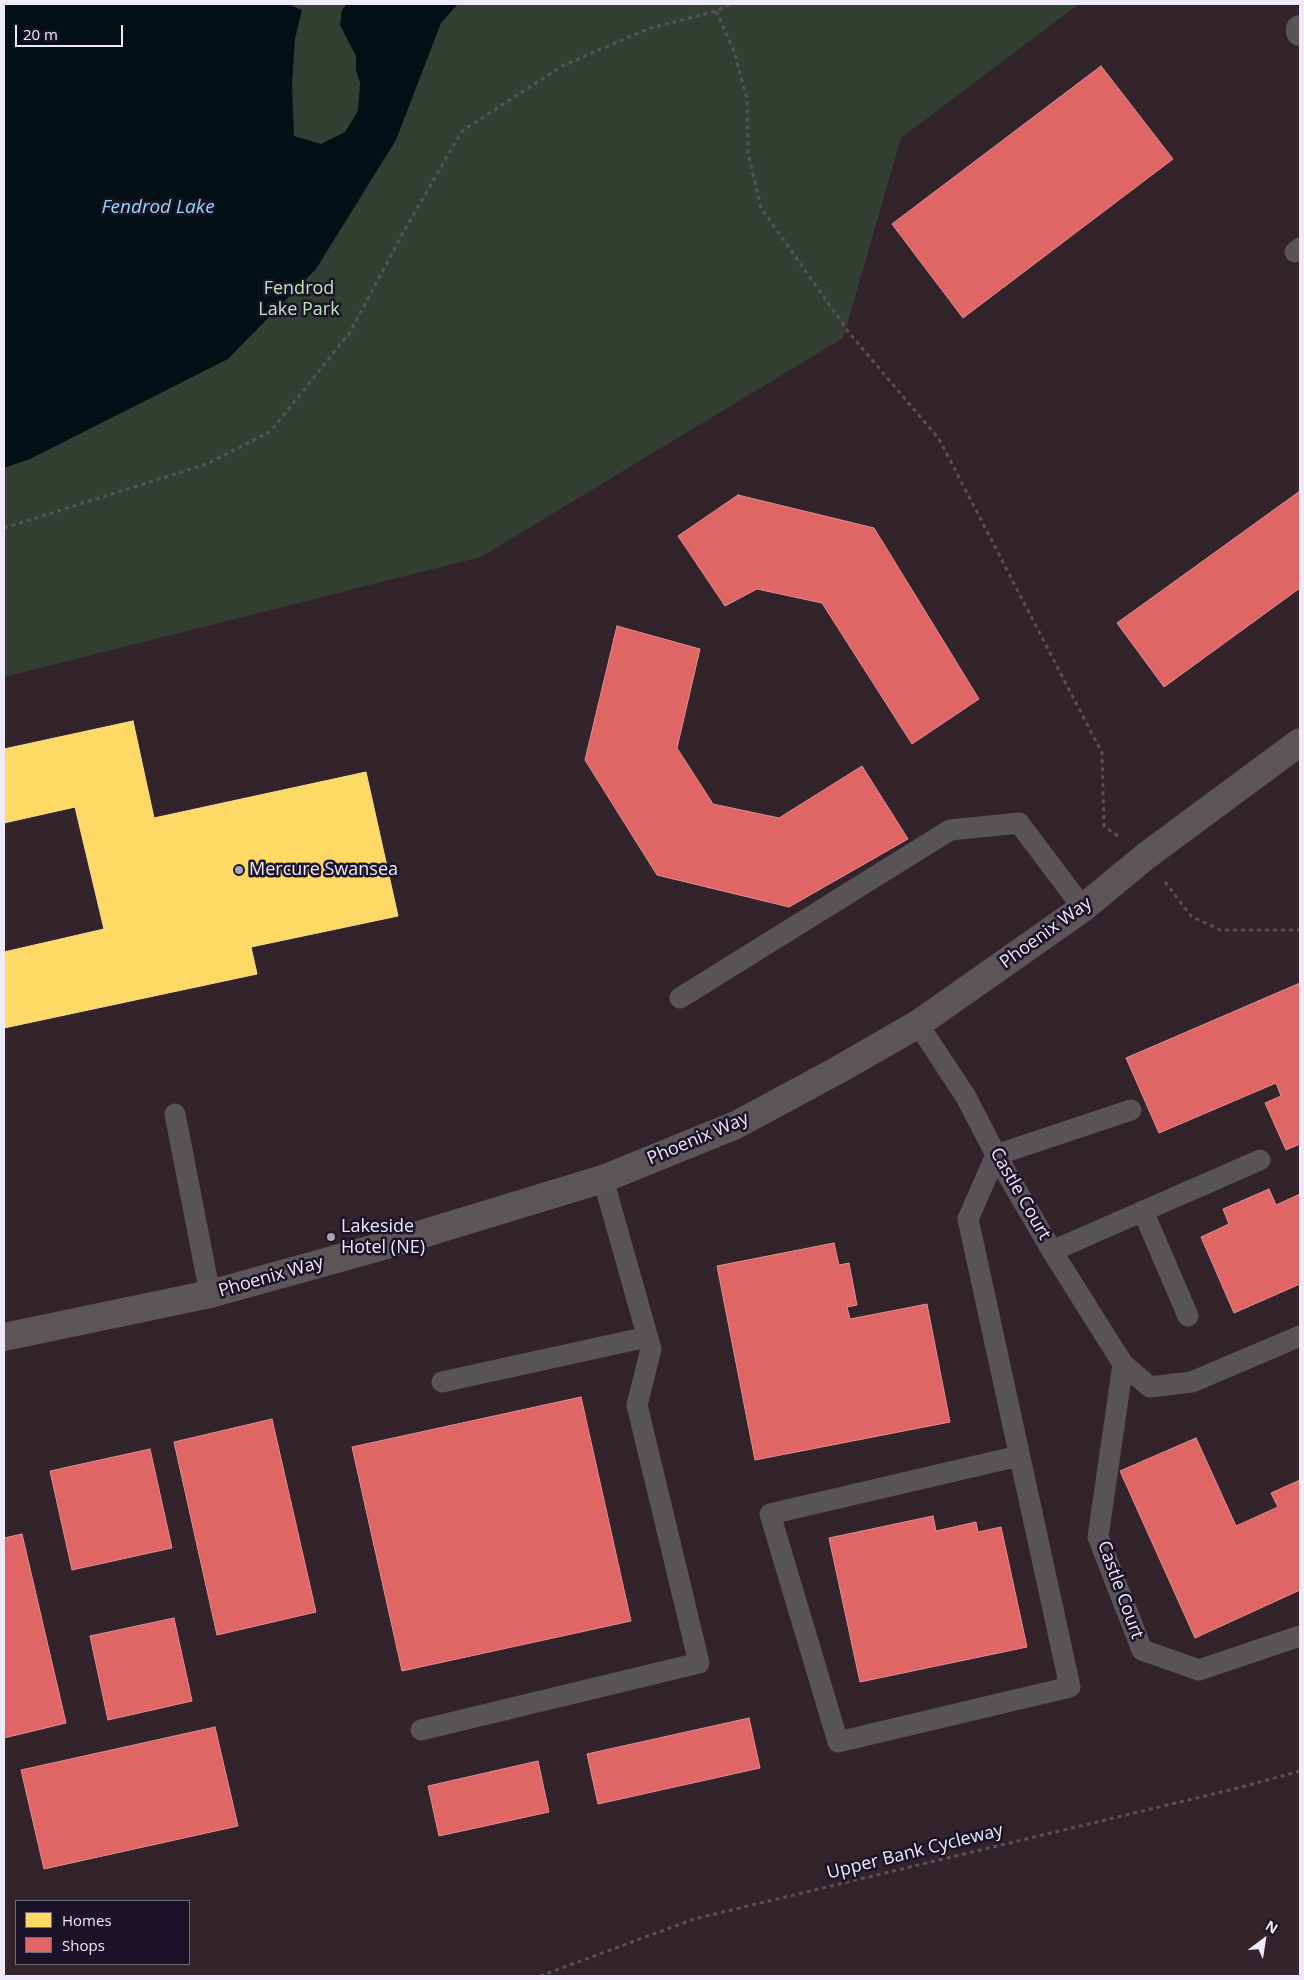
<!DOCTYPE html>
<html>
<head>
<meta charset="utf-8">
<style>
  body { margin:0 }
  #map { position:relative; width:1304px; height:1980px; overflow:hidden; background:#26222e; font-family:"Open Sans",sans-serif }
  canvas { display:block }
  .frame { position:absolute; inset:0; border:5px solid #eeeaf9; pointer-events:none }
  .legend { position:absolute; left:15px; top:1900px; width:175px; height:65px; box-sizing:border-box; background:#1b1429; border:1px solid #6f6a7c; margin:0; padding:6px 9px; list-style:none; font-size:15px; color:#eeeaf9 }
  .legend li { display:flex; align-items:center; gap:10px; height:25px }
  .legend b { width:25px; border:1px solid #6f6a7c }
  .north { position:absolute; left:1239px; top:1915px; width:50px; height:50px; -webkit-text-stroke:4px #1b1429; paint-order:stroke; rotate:31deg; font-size:14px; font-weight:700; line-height:20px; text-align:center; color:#eeeaf9 }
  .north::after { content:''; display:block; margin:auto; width:18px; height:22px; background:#eeeaf9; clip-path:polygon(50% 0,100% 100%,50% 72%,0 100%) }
  .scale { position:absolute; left:15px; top:25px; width:108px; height:22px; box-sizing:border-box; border:2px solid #eeeaf9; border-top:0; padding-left:6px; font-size:15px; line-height:18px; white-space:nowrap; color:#eeeaf9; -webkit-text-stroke:4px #1b1429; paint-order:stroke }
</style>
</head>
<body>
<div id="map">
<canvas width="1304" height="1980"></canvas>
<div class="frame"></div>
<ul class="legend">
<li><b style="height:14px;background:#ffd966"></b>Homes</li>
<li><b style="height:14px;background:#e06666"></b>Shops</li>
</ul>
<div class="north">N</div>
<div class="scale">20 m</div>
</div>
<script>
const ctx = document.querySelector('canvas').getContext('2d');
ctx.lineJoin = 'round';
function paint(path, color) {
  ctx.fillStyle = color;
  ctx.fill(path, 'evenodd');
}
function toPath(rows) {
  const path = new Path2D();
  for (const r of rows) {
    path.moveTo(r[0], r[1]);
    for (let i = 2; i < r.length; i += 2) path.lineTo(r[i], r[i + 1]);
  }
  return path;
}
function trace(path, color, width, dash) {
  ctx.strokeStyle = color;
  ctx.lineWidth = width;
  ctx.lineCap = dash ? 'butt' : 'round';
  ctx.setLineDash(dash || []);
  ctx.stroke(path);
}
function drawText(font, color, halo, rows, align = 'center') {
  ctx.font = font + ' "Open Sans",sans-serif';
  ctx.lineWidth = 5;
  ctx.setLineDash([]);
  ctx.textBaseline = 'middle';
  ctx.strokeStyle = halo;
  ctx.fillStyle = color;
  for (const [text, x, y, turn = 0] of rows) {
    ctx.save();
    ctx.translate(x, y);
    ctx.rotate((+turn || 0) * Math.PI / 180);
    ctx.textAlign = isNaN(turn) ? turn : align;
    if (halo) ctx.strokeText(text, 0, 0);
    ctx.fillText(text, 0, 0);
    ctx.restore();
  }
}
const commercial = toPath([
  [458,4,1300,4,1300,1976,4,1976,4,468],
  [16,1901,189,1901,189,1964,16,1964]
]);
const green = toPath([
  [4,4,1079,4,901,138,843,338,481,557,4,677]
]);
const water = toPath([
  [4,4,288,4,302,10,295,39,292,85,294,136,321,144,345,132,358,111,360,83,356,70,356,56,340,25,342,10,347,4,458,4,441,23,396,140,316,269,228,359,30,459,4,468]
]);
const homes = toPath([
  [133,721,154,818,366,772,398,916,251,947,257,974,4,1028,4,952,104,929,75,807,4,823,4,749,133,721]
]);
const shops = toPath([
  [1101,66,1173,159,963,318,892,224,1101,66],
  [1300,491,1300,588,1164,687,1117,623,1300,491],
  [738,495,874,528,979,699,912,744,822,603,757,589,725,606,678,536,738,495],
  [617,626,700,649,677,748,713,804,779,818,862,766,908,839,789,907,657,875,585,760,617,626],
  [1300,983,1300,1144,1286,1150,1265,1103,1281,1096,1276,1083,1159,1133,1126,1058,1300,983],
  [1269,1189,1276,1205,1300,1194,1300,1284,1234,1313,1201,1237,1229,1224,1223,1209,1269,1189],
  [834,1243,839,1265,849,1263,857,1305,847,1307,850,1319,927,1304,950,1422,755,1460,717,1266,834,1243],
  [581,1397,631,1621,402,1671,352,1447,581,1397],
  [272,1419,316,1612,217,1635,174,1442,272,1419],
  [1196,1438,1236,1526,1278,1507,1271,1493,1300,1480,1300,1590,1195,1638,1120,1471,1196,1438],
  [150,1449,172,1548,72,1570,50,1471,150,1449],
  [933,1516,936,1531,976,1522,978,1532,1001,1527,1027,1647,860,1682,829,1538,933,1516],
  [22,1534,66,1723,4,1738,4,1538,22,1534],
  [174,1618,192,1701,108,1720,90,1636,174,1618],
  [749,1718,760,1768,598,1804,587,1754,749,1718],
  [215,1727,238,1826,44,1869,21,1770,215,1727],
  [538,1761,549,1812,439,1836,428,1786,538,1761]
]);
const path = toPath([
  [716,11,734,51,747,99,748,153,761,208,850,334,939,439,1102,753,1104,826,1118,836],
  [4,528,207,464,271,431,350,332,403,233,462,131,562,66,650,28,716,11,730,4],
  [1165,882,1191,916,1220,930,1300,930],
  [540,1976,694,1919,1238,1788,1300,1771]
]);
const lane = toPath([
  [1295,252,1300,248],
  [680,998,950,830,1019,823,1083,908],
  [918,1024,966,1097,996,1155,1052,1251,1123,1364,1150,1387,1192,1382,1300,1336],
  [175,1114,210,1294],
  [1143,1211,1188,1316],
  [1052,1251,1260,1160],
  [1123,1364,1098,1537,1142,1650,1199,1670,1300,1636],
  [442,1382,647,1337],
  [1019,1456,770,1514,838,1742,1070,1687,968,1219,996,1155,1131,1110],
  [421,1730,699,1663,637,1405,651,1349,603,1179]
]);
const street = toPath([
  [1300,29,1300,32]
]);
const secondary = toPath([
  [4,1337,210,1294,376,1248,603,1179,736,1125,838,1070,918,1024,1083,908,1146,856,1300,742]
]);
const markers = [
  [239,870,5,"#a8a4b2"],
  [331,1237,5,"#a8a4b2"]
];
const parkNames = [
  ["Fendrod",299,289],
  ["Lake Park",299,310]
];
const poiNames = [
  ["Mercure Swansea",249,870],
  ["Lakeside",341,1227],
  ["Hotel (NE)",341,1248]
];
const streetNames = [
  ["Phoenix Way",1046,933,-36],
  ["Phoenix Way",698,1139,-23],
  ["Castle Court",1020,1194,60],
  ["Phoenix Way",271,1277,-16],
  ["Castle Court",1120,1590,70],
  ["Upper Bank Cycleway",915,1852,-14]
];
const waterNames = [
  ["Fendrod Lake",158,208]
];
paint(commercial, '#33232b');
paint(green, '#343f34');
paint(water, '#031117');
paint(homes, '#ffd966');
trace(homes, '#fade92', 1);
paint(shops, '#e06666');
trace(shops, '#e48e92', 1);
trace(path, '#565256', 3, [4, 4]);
trace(lane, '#595457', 21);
trace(street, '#595457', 28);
trace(secondary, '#5c5658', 28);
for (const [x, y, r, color] of markers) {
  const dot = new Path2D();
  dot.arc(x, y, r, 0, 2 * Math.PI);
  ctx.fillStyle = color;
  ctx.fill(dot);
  trace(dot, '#1b1429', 2);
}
drawText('18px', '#bae7b6', '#1b1429', parkNames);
drawText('18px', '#eeeaf9', '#1b1429', poiNames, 'left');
drawText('18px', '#eeeaf9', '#1b1429', streetNames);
drawText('italic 19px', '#91d9f3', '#1b1429', waterNames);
</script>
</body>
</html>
